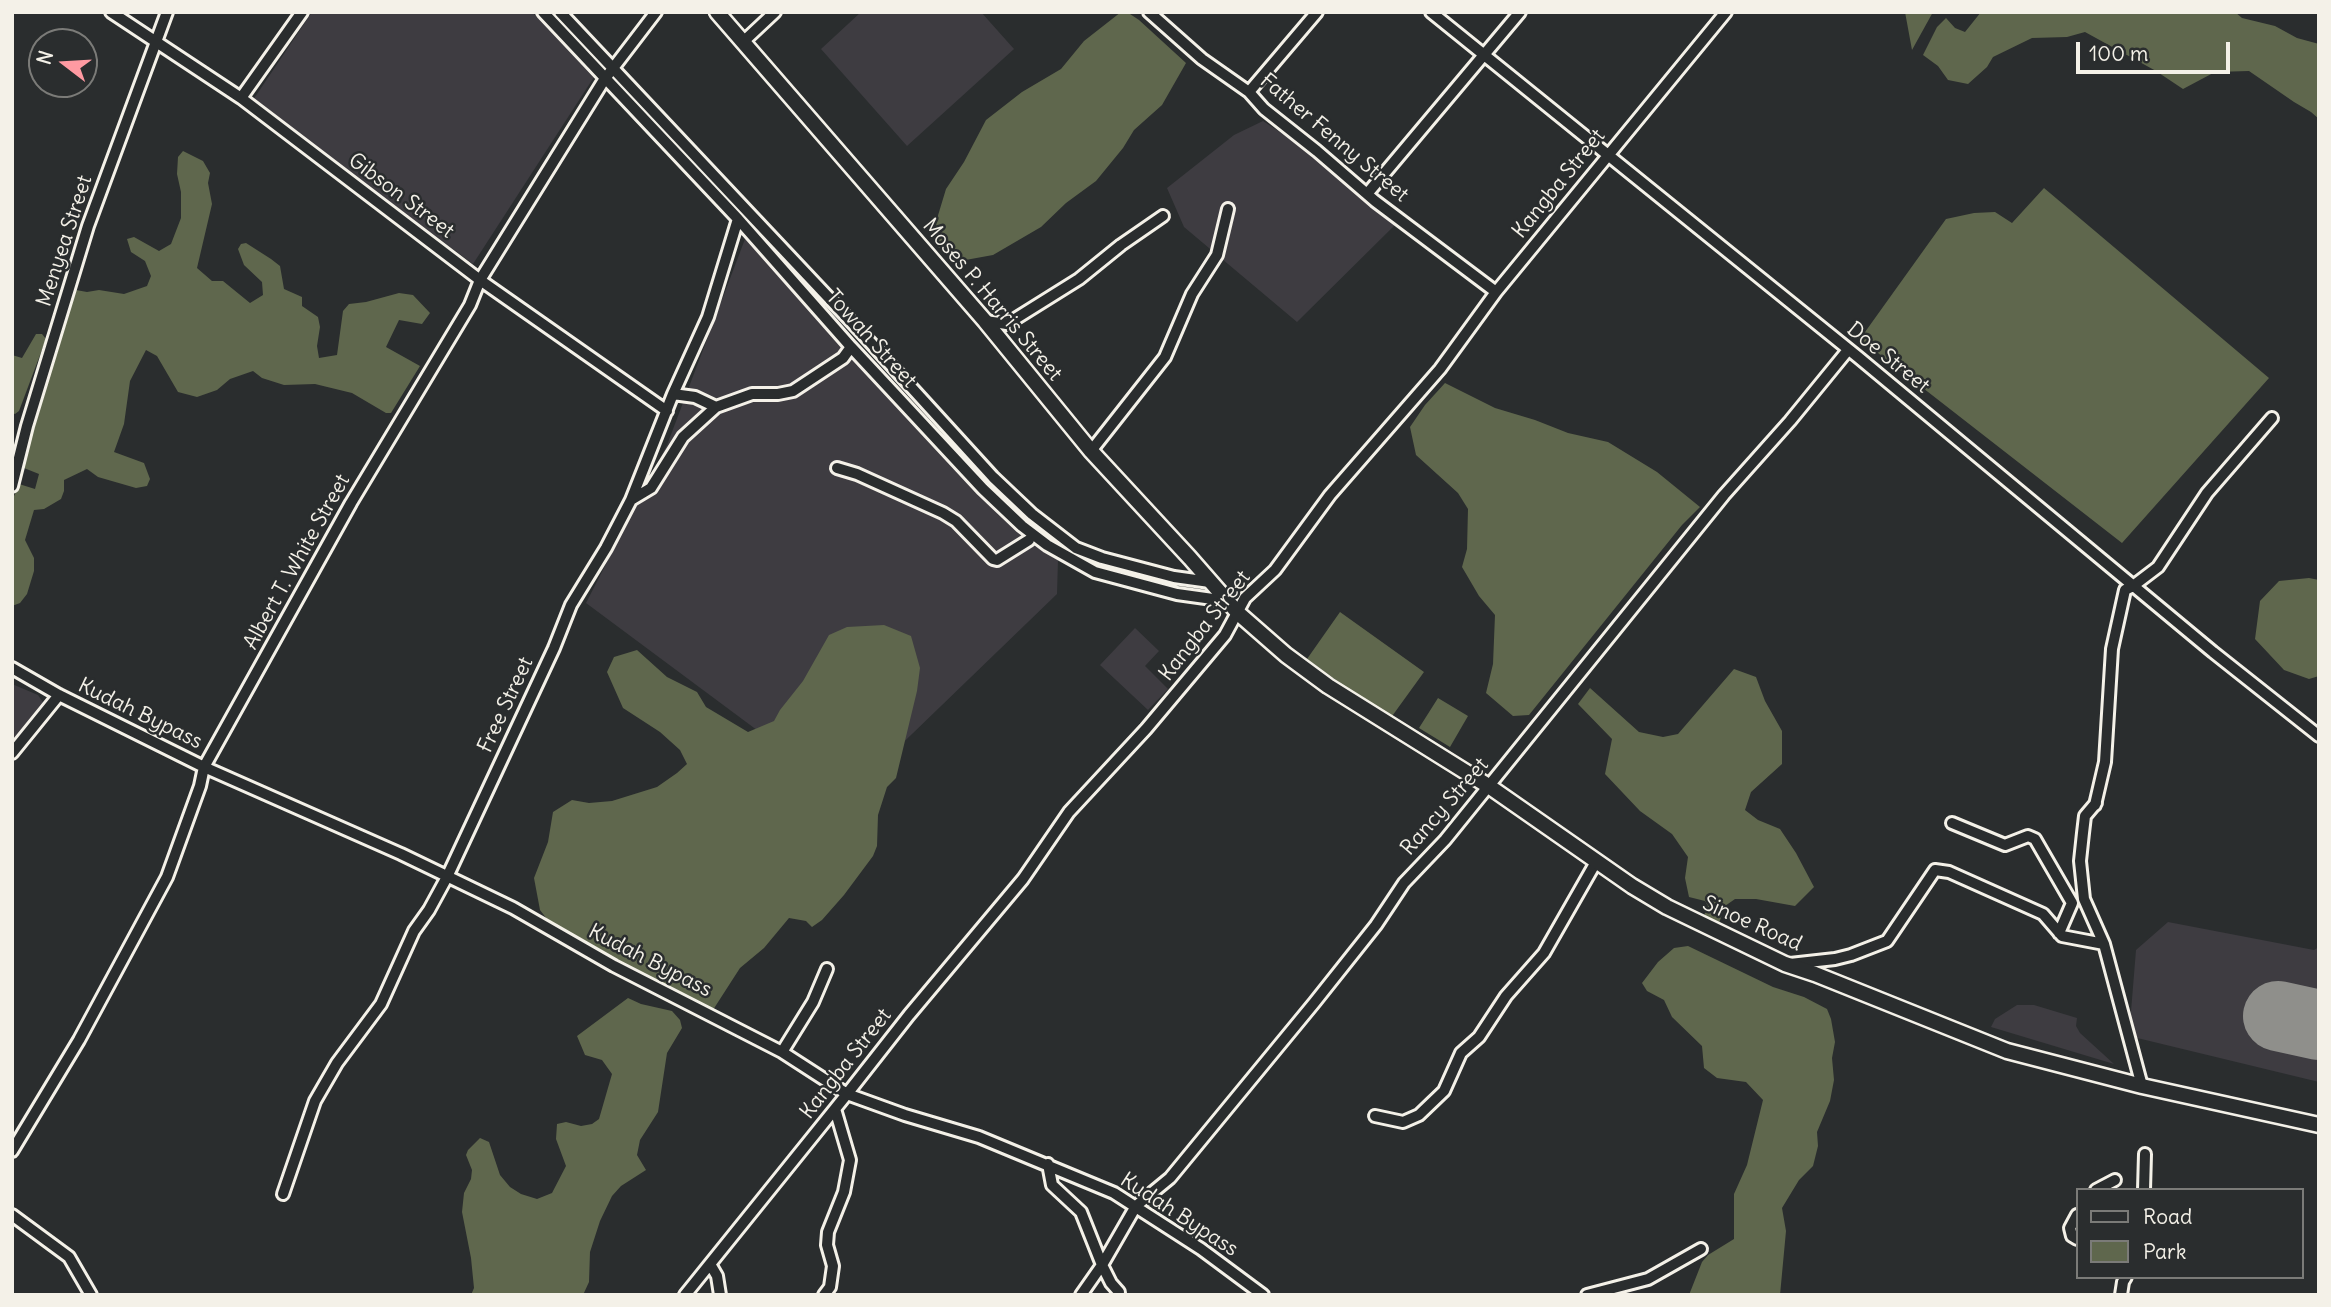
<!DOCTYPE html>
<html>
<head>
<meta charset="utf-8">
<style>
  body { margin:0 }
  #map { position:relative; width:2331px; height:1307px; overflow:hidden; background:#2a2d2e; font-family:Delius,sans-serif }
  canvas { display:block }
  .frame { position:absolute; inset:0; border:14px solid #f4f1e8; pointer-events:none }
  .legend { position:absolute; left:2076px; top:1188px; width:228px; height:91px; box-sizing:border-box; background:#2a2d2e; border:2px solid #7b7b78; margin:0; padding:9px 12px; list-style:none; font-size:21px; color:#f4f1e8 }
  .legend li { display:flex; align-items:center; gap:14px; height:35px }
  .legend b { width:35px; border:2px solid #7b7b78 }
  .north { position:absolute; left:28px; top:28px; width:70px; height:70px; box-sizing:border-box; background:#2a2d2e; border:2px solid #7b7b78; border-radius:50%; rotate:287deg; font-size:19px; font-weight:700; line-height:28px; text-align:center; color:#f4f1e8 }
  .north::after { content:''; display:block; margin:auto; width:24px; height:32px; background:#ff9aa2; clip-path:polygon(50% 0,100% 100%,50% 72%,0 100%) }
  .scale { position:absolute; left:2076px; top:42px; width:154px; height:32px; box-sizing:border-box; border:4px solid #f4f1e8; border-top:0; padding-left:9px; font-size:21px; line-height:24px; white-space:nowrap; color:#f4f1e8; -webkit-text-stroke:5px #2a2d2e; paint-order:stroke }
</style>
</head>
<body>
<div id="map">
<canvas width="2331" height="1307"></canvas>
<div class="frame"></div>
<ul class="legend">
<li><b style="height:9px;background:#2a2d2e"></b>Road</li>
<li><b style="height:19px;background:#5f674d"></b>Park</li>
</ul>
<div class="north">N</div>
<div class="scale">100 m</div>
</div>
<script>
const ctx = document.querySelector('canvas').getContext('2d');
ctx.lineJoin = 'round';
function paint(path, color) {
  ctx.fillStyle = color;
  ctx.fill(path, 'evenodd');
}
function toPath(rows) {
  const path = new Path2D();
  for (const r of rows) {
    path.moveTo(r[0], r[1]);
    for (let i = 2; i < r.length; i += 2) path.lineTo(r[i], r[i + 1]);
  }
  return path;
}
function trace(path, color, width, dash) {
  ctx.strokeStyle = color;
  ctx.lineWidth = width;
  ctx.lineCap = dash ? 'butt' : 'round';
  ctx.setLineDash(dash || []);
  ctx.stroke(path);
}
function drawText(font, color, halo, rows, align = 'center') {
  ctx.font = font + ' Delius,sans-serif';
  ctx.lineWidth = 5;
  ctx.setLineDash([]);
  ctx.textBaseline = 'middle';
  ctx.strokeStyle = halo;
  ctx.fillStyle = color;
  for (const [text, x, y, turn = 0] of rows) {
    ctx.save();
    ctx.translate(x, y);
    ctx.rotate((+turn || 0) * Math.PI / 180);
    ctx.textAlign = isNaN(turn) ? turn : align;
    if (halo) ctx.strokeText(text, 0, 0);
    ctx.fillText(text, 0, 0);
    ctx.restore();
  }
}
const built = toPath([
  [312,12,532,12,594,77,473,264,253,100],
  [861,12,981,12,1014,49,907,146,821,49],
  [1263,121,1289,138,1396,224,1297,322,1184,227,1167,188,1234,135],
  [745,239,1004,520,1058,560,1057,594,882,763,851,800,586,603,667,445],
  [1135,628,1159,651,1145,666,1168,689,1148,710,1100,665],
  [12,684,38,695,44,704,44,711,12,746],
  [2168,922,2314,950,2319,947,2319,1082,2129,1036,2136,950],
  [2017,1005,2034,1005,2077,1018,2076,1026,2080,1033,2114,1064,1991,1027,1995,1019]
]);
const green = toPath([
  [1121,12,1127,12,1139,20,1186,63,1162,105,1134,130,1123,148,1096,181,1066,203,1041,227,993,255,960,261,938,247,936,222,946,189,964,162,986,120,1022,92,1061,69,1084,41],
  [1905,12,1933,12,1912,50],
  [1981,12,2235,12,2242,18,2275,26,2297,38,2319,44,2319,119,2311,112,2294,102,2249,71,2215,72,2183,89,2156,71,2085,32,2067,37,2032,38,1993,57,1987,67,1968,84,1948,80,1938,66,1923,55,1937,27,1946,18,1955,28,1965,32],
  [183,151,203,161,210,173,208,183,212,204,197,268,212,281,223,281,250,303,263,295,262,282,244,265,238,249,241,244,246,243,271,259,280,266,284,289,302,297,302,306,318,317,320,327,317,346,319,358,337,355,343,311,349,304,366,302,399,293,413,295,430,313,422,324,399,320,386,347,420,366,391,413,386,413,352,393,315,384,284,385,262,378,253,371,230,379,217,390,197,397,178,392,157,356,146,350,130,381,124,424,114,452,144,463,150,479,147,486,136,488,98,477,87,469,64,480,64,491,61,499,44,509,34,510,25,540,34,558,34,571,27,594,20,603,12,606,12,501,19,484,35,489,39,474,24,468,25,459,33,423,76,290,87,292,99,290,124,294,147,286,151,276,145,261,131,252,127,239,134,237,159,251,171,244,181,218,181,192,177,174,178,157],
  [2044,188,2269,378,2122,543,1860,339,1946,219,1974,213,1995,212,2012,223],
  [36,334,42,334,46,339,19,411,15,414,12,413,12,355,22,358],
  [1445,383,1495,408,1535,420,1568,433,1608,442,1657,472,1700,507,1682,525,1529,715,1513,716,1486,693,1493,664,1495,615,1479,596,1462,567,1467,549,1468,509,1458,493,1416,455,1410,427,1425,405],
  [2309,578,2319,580,2319,676,2309,679,2284,670,2255,639,2260,601,2279,581],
  [1340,612,1424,672,1390,719,1307,659],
  [884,625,911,636,920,668,917,691,896,778,887,787,878,815,877,846,873,856,844,895,822,920,812,927,806,921,789,918,764,948,740,968,711,1013,553,927,540,910,534,878,548,842,553,812,572,800,589,803,612,801,657,787,677,773,687,764,680,750,660,732,623,708,607,672,614,657,637,650,667,677,697,692,706,707,748,732,774,721,780,710,803,681,829,635,847,627],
  [1734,669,1756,677,1765,701,1782,731,1782,764,1751,792,1745,810,1758,820,1780,829,1796,853,1814,887,1795,906,1756,899,1735,899,1725,906,1716,932,1701,923,1708,906,1705,901,1689,897,1685,878,1688,857,1672,834,1640,811,1605,774,1612,739,1578,704,1590,688,1639,732,1663,737,1678,734],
  [1438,698,1468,716,1450,747,1419,728],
  [1688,946,1773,987,1804,997,1827,1009,1831,1019,1835,1042,1832,1058,1834,1080,1830,1101,1817,1132,1818,1146,1813,1166,1799,1180,1782,1208,1786,1231,1780,1295,1689,1295,1702,1262,1708,1255,1734,1239,1734,1194,1747,1165,1763,1100,1746,1082,1717,1078,1704,1068,1702,1046,1672,1017,1664,1000,1647,991,1642,983,1658,962,1674,948],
  [628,998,641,1004,672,1011,680,1020,682,1028,667,1053,658,1112,640,1140,637,1155,646,1170,621,1186,612,1196,600,1221,590,1252,589,1282,583,1295,471,1295,474,1288,471,1258,462,1212,464,1193,471,1179,472,1170,466,1155,468,1150,480,1138,489,1142,500,1175,510,1187,521,1194,537,1199,552,1193,566,1166,556,1139,557,1124,566,1122,581,1126,592,1124,599,1119,612,1074,602,1060,585,1055,577,1036]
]);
const runway = toPath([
  [2278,1016,2319,1025]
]);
const minor = toPath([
  [111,12,241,98,480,280,667,411],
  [543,12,738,219,851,347,983,489,1022,526,1047,545,1095,572,1177,594,1227,601],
  [560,12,860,331,993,477,1032,514,1076,548,1102,558,1174,577,1210,582],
  [1149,12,1202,59,1249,92,1264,109,1317,151,1375,201,1496,292],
  [1431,12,1858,357,2213,652,2319,736],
  [743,42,775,12],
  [1249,92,1317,12],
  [241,98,302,12],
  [1367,194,1520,12],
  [985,321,1007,324,1079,279,1121,245,1163,216],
  [673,394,695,397,716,407],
  [1091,451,1165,357,1192,294,1217,255,1228,209],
  [837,468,857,474,943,513,956,521,993,559,997,560,1029,540],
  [12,486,27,426,88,226,167,12],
  [631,500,651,488,683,437,716,407,752,394,778,394,793,391,843,358,851,347],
  [12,668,59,695,204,767,401,854,513,908,614,966,782,1052,847,1094,905,1115,979,1137,1114,1193,1201,1249,1263,1295],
  [12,753,59,695],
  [2096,803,2085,816,2083,833,2080,861,2084,899,2104,944,2142,1086],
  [2095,805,2105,762,2112,649,2125,590,2133,586,2158,567,2207,493,2272,418],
  [1952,823,2005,845,2028,836,2035,839,2072,903,2059,933],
  [1790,964,1835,959,1851,955,1887,941,1935,870,1949,872,2043,914,2062,936,2104,944],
  [782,1052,813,1002,827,969],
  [1375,1116,1403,1122,1419,1115,1444,1091,1461,1053,1479,1037,1506,996,1544,953,1596,862],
  [12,1151,79,1040,167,877,200,786,204,767,351,503,470,305,480,280,604,80,656,12],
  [1048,1164,1052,1185,1081,1212,1102,1265,1111,1283,1119,1292],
  [2096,1190,2115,1180],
  [2144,1190,2145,1154],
  [283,1194,315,1101,337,1063,381,1004,414,931,429,910,447,877,554,648,571,605,606,548,631,500,673,394,708,317,738,219],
  [12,1215,69,1257,91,1295],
  [2077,1215,2070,1228,2072,1236,2077,1239],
  [710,1264,717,1276,720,1295],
  [685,1295,847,1094,909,1015,1023,879,1069,812,1146,729,1225,635,1245,598,1275,570,1330,495,1440,369,1496,292,1726,12],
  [824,1295,830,1287,833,1266,827,1245,828,1232,844,1192,850,1160,835,1109],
  [1081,1295,1102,1265,1136,1206,1170,1178,1314,1003,1376,925,1404,883,1445,840,1724,495,1790,421,1848,350],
  [1587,1295,1648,1279,1701,1249],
  [2121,1295,2123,1282,2126,1277]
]);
const highway = toPath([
  [717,12,985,321,1091,451,1190,558,1238,613,1286,655,1328,686,1490,787,1632,886,1667,907,1785,964,1815,974,2007,1051,2142,1086,2319,1125]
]);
const streetNames = [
  ["Father Fenny Street",1334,138,40],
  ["Kangba Street",1559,184,-51],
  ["Gibson Street",401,196,37],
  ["Menyea Street",65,241,-72],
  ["Moses P. Harris Street",992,300,50],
  ["Towah Street",871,339,48],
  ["Doe Street",1888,358,39],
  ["Albert T. White Street",297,562,-61],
  ["Kangba Street",1205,626,-52],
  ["Free Street",506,705,-65],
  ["Kudah Bypass",140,714,26],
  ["Rancy Street",1445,807,-49],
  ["Sinoe Road",1752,924,24],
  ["Kudah Bypass",650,961,27],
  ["Kangba Street",846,1064,-52],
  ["Kudah Bypass",1179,1215,33]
];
paint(built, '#3e3c41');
paint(green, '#5f674d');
trace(runway, '#8f8f8b', 70);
trace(minor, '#f4f1e8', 16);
trace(highway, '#f4f1e8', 19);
trace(minor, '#2a2d2e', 10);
trace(highway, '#2a2d2e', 14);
drawText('21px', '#f4f1e8', '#2a2d2e', streetNames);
</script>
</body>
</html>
